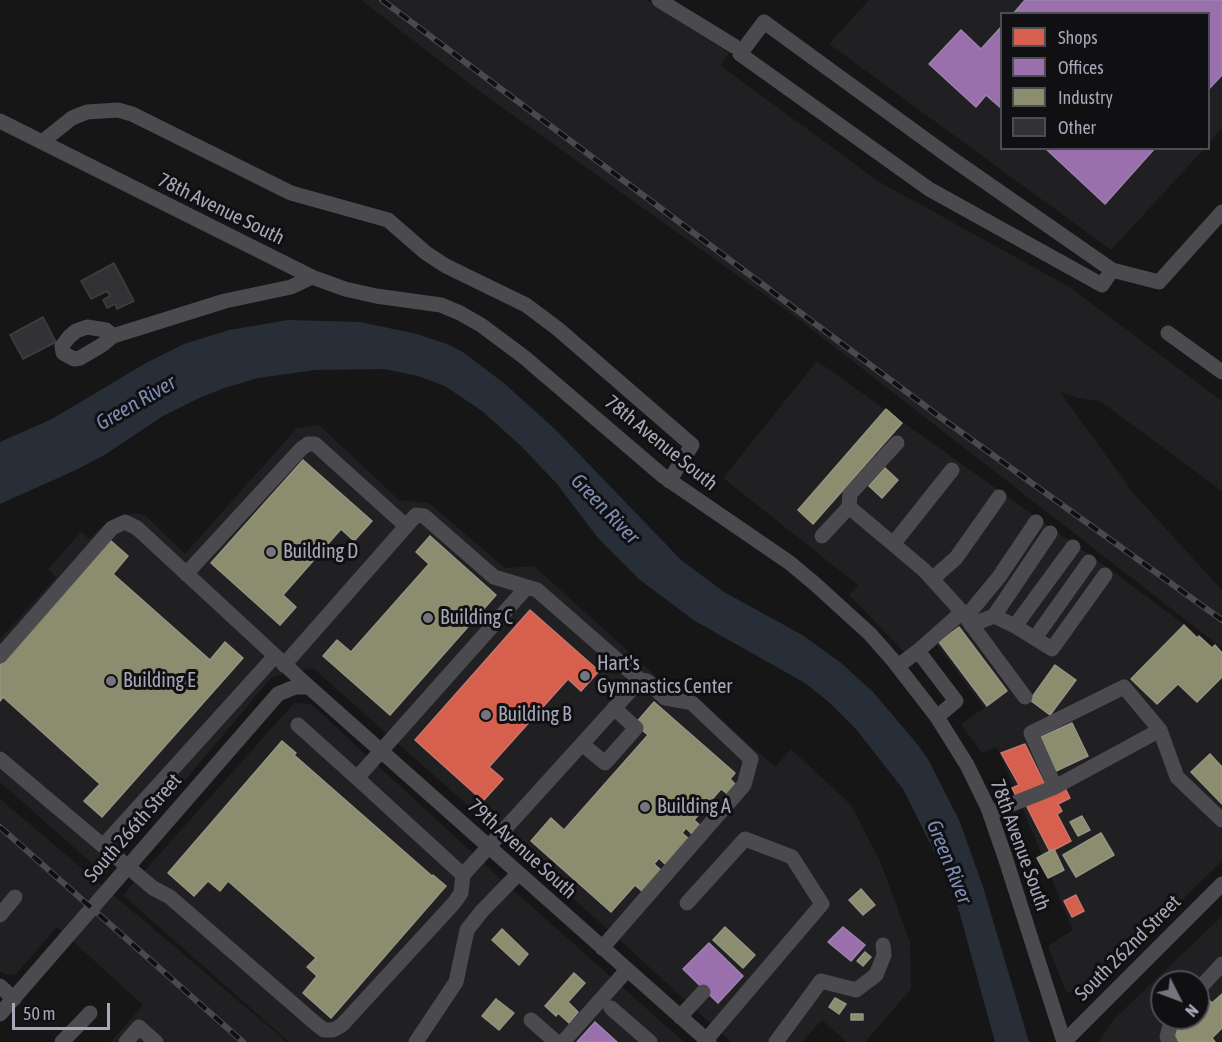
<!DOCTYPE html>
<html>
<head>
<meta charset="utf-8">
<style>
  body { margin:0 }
  #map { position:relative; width:1222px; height:1042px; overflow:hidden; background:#161616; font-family:"Asap Condensed",sans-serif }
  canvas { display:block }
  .legend { position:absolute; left:1000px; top:12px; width:210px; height:138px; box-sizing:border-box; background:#101012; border:2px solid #4c4d54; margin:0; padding:8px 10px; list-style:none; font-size:18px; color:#a6a8b7 }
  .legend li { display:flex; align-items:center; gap:12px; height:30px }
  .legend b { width:30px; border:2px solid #4c4d54 }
  .north { position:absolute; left:1150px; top:970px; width:60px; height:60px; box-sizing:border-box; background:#101012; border:2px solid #4c4d54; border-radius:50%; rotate:132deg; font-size:16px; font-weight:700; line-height:24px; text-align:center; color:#a6a8b7 }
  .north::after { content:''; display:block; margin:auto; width:21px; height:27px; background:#74757f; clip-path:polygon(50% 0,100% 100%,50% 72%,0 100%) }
  .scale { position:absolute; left:12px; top:1003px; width:98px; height:27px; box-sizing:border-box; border:3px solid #a6a8b7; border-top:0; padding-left:8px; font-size:18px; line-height:21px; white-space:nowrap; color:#a6a8b7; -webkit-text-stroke:4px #101012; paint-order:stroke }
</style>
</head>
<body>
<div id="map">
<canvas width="1222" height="1042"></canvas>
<ul class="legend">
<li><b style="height:16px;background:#d6604d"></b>Shops</li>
<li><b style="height:16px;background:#9970ab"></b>Offices</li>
<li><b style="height:16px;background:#8c8c6e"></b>Industry</li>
<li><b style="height:16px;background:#323234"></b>Other</li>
</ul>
<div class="north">N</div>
<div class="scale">50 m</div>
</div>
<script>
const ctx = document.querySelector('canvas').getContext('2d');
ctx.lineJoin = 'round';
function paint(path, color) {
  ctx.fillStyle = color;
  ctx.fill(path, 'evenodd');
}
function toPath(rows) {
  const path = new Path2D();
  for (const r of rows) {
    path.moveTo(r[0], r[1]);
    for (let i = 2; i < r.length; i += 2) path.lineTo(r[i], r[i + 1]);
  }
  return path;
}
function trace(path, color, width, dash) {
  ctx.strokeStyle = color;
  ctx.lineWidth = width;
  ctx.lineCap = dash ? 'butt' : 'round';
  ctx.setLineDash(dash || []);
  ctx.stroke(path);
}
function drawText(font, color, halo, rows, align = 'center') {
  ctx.font = font + ' "Asap Condensed",sans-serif';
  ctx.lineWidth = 6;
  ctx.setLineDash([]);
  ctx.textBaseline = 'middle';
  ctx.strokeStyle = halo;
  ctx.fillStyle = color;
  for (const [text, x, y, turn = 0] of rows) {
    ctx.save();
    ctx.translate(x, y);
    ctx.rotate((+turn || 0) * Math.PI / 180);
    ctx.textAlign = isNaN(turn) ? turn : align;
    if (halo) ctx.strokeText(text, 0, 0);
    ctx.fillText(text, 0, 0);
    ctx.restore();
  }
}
const built = toPath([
  [361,0,646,0,729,53,721,66,878,181,1071,288,1222,401,1222,491,1101,402,1079,398,1060,392,1134,494,1222,590,1222,648,797,318,479,91],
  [869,0,1222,0,1222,128,1209,143,1208,14,1002,14,1002,148,1204,149,1111,250,829,44],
  [817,361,1119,576,1222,653,1222,861,1087,994,1066,992,1048,946,1073,930,997,747,982,753,961,724,984,708,931,637,906,654,849,595,858,585,723,478],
  [319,425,399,500,429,503,505,568,534,566,671,690,679,682,775,767,791,749,851,805,880,861,910,942,911,989,865,1042,847,1042,822,1020,802,1042,731,1042,623,943,313,668,286,673,271,678,105,875,0,782,0,639,56,577,48,569,81,532,89,539,103,526,120,516,135,513,146,516,185,554,297,428],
  [294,703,311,704,502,880,684,1042,289,1042,123,895],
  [0,799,287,1042,111,1042,143,1005,57,927,16,974,7,975,0,971],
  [1222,916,1222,1042,1099,1042,1114,1019],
  [1162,982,1198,982,1198,1018,1162,1018]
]);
const water = toPath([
  [288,320,360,322,417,334,447,344,463,352,505,384,557,431,681,560,724,592,804,636,841,663,873,692,918,745,929,761,960,822,984,890,1029,1042,995,1042,959,911,944,871,903,789,856,729,830,703,805,683,695,621,640,580,598,538,557,484,521,446,482,411,445,386,418,376,384,369,315,370,258,378,224,388,197,399,163,416,106,454,76,470,0,504,0,442,52,419,146,363,184,344,229,330]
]);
const shops = toPath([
  [530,610,599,671,581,691,568,679,489,767,503,779,483,801,415,740,530,610],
  [1025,744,1046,787,1016,796,1012,788,1019,785,1001,753,1025,744],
  [1064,786,1070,798,1058,804,1062,811,1057,814,1071,841,1050,852,1026,805,1064,786],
  [1076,895,1084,911,1072,917,1064,901,1076,895]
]);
const offices = toPath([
  [1025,0,1222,0,1222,75,1208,90,1208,14,1013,14,1025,0],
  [1002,26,1002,109,986,95,976,107,929,64,961,30,981,49,1002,26],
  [1045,148,1155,148,1105,204,1045,148],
  [843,927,865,945,851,961,828,942,843,927],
  [709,943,743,976,718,1003,683,969,709,943],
  [595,1022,617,1042,577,1042,595,1022]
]);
const industry = toPath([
  [886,409,902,423,813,524,798,510,886,409],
  [303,460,372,521,354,541,341,529,283,595,296,607,280,625,211,563,303,460],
  [885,468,898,480,882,498,869,486,885,468],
  [430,536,496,595,390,715,323,656,337,640,351,652,429,564,416,552,430,536],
  [111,541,128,556,113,574,210,660,225,642,243,658,102,817,84,801,100,784,3,697,0,701,0,665,111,541],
  [1184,625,1197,638,1199,636,1212,648,1215,645,1222,653,1222,677,1197,702,1178,684,1157,704,1131,679,1184,625],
  [959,627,1007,691,987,706,939,642,959,627],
  [1055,665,1076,680,1050,715,1030,700,1055,665],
  [654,702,735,773,730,779,737,786,729,795,721,789,694,820,703,828,695,837,686,828,682,833,689,839,668,867,659,858,654,864,663,872,644,893,635,885,611,912,531,841,551,818,564,830,648,735,635,724,654,702],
  [1072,723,1088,756,1056,771,1041,737,1072,723],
  [282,741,296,753,294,755,432,876,433,875,446,886,331,1018,303,993,317,976,307,967,316,958,228,881,220,891,208,881,194,896,168,873,282,741],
  [1210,754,1222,767,1222,804,1191,772,1210,754],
  [1082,816,1090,830,1078,836,1070,822,1082,816],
  [1101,833,1114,855,1076,877,1063,855,1101,833],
  [1054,849,1064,870,1048,878,1037,858,1054,849],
  [861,889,875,905,863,915,849,900,861,889],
  [725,927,755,955,743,968,713,940,725,927],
  [502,929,528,954,519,965,492,940,502,929],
  [865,952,871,957,863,966,857,961,865,952],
  [574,973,585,983,568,1002,578,1012,569,1023,558,1013,556,1016,545,1006,574,973],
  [1222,994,1222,1028,1212,1038,1215,1042,1179,1042,1172,1034,1187,1019,1192,1024,1204,1013,1198,1007,1207,998,1212,1003,1222,994],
  [835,998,846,1004,839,1014,829,1007,835,998],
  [496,999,514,1013,499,1030,482,1016,496,999],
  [851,1014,863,1014,863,1020,851,1020,851,1014]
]);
const building = toPath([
  [114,263,134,301,117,309,115,304,107,308,103,300,110,296,107,291,91,299,81,281,114,263],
  [43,317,56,342,23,359,10,335,43,317]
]);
const minor = toPath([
  [659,0,734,46],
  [0,121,312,277,345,289,376,296,441,305,460,313,481,325,524,357,663,476,790,563,815,584,870,634,892,659,937,717,967,765,988,808,1005,857,1064,1042],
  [42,142,72,118,87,112,118,110,132,114,291,193,388,220,426,253,446,266,526,305,558,329,692,445,669,481],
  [1112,270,1102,285,929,189,740,54,764,22,951,158,1112,270,1159,282,1222,212],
  [1168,333,1222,372],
  [113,336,106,330,87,327,76,331,69,337,62,346,63,353,74,359,80,358,102,345,113,336,225,301,291,287,312,277],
  [849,507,924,570,962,612,1025,697],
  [822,536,849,507,850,494,897,443],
  [894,543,952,470],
  [186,574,301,449,308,444,315,444,406,526],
  [932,579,956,558,999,497],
  [994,616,1050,533],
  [966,617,999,577,1036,522],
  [971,625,994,616,1015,626,1052,649,1105,575],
  [1015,626,1073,547],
  [1035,638,1089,562],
  [918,651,962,612],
  [0,656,112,528,125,522,137,528,309,687,709,1042],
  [284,665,416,515,424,516,494,577,537,590,640,680,647,681,665,698,692,703,751,759,744,785,602,948],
  [898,666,918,651,956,701,937,717],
  [298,725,357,778],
  [582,744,605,763,636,728,614,708],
  [0,759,153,888,170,897,315,1023,324,1030,333,1030,342,1025,454,903,461,893,463,875,640,680],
  [1055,787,1031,733,1124,687,1160,730],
  [990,813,1055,787,1160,730,1177,777,1222,820],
  [103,846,275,656],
  [463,875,357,778,527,587],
  [687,903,745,839,792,857,822,904,706,1040],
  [0,915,15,897],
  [0,986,14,999],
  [1198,990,1222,964],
  [611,1008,650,1042],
  [0,1014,278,694,295,687,309,687],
  [680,1017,703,992],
  [531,1020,556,1042],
  [62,1042,90,1013],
  [126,1042,139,1027,156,1042],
  [416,1042,456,982,467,930,482,911,518,874],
  [563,1042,627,970],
  [776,1042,821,981,856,990,876,975,884,955,883,945],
  [1064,1042,1222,884],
  [1170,1042,1167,1037,1172,1018]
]);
const rail = toPath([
  [382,0,940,417,1222,620],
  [0,827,243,1042]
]);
const markers = [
  [271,552,6,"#74757f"],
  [428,618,6,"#74757f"],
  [585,676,6,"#74757f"],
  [111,681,6,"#74757f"],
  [486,715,6,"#74757f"],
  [645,807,6,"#74757f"]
];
const streetNames = [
  ["78th Avenue South",221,209,26],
  ["78th Avenue South",661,443,39],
  ["South 266th Street",133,828,-49],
  ["78th Avenue South",1020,845,70],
  ["79th Avenue South",522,849,42],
  ["South 262nd Street",1128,948,-45]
];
const poiNames = [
  ["Building D",283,552],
  ["Building C",440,618],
  ["Hart's",597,664],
  ["Gymnastics Center",597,687],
  ["Building E",123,681],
  ["Building B",498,715],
  ["Building A",657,807]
];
const waterNames = [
  ["Green River",136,403,-30],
  ["Green River",605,509,46],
  ["Green River",949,862,68]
];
paint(built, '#202022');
paint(water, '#282e38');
paint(shops, '#d6604d');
trace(shops, '#c8766d', 1.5);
paint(offices, '#9970ab');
trace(offices, '#9d81af', 1.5);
paint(industry, '#8c8c6e');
trace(industry, '#949484', 1.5);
paint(building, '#323234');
trace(building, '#3f3e42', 1.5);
trace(minor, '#4a4a4f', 15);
trace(rail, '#4a4a4e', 6);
trace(rail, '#101012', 4, [11]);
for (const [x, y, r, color] of markers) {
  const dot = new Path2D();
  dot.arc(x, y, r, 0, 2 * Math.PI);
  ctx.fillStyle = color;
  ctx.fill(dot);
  trace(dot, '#101012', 2);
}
drawText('20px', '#a6a8b7', '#101012', streetNames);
drawText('20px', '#a6a8b7', '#101012', poiNames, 'left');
drawText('italic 21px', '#7c8db3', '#101012', waterNames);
</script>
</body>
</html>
